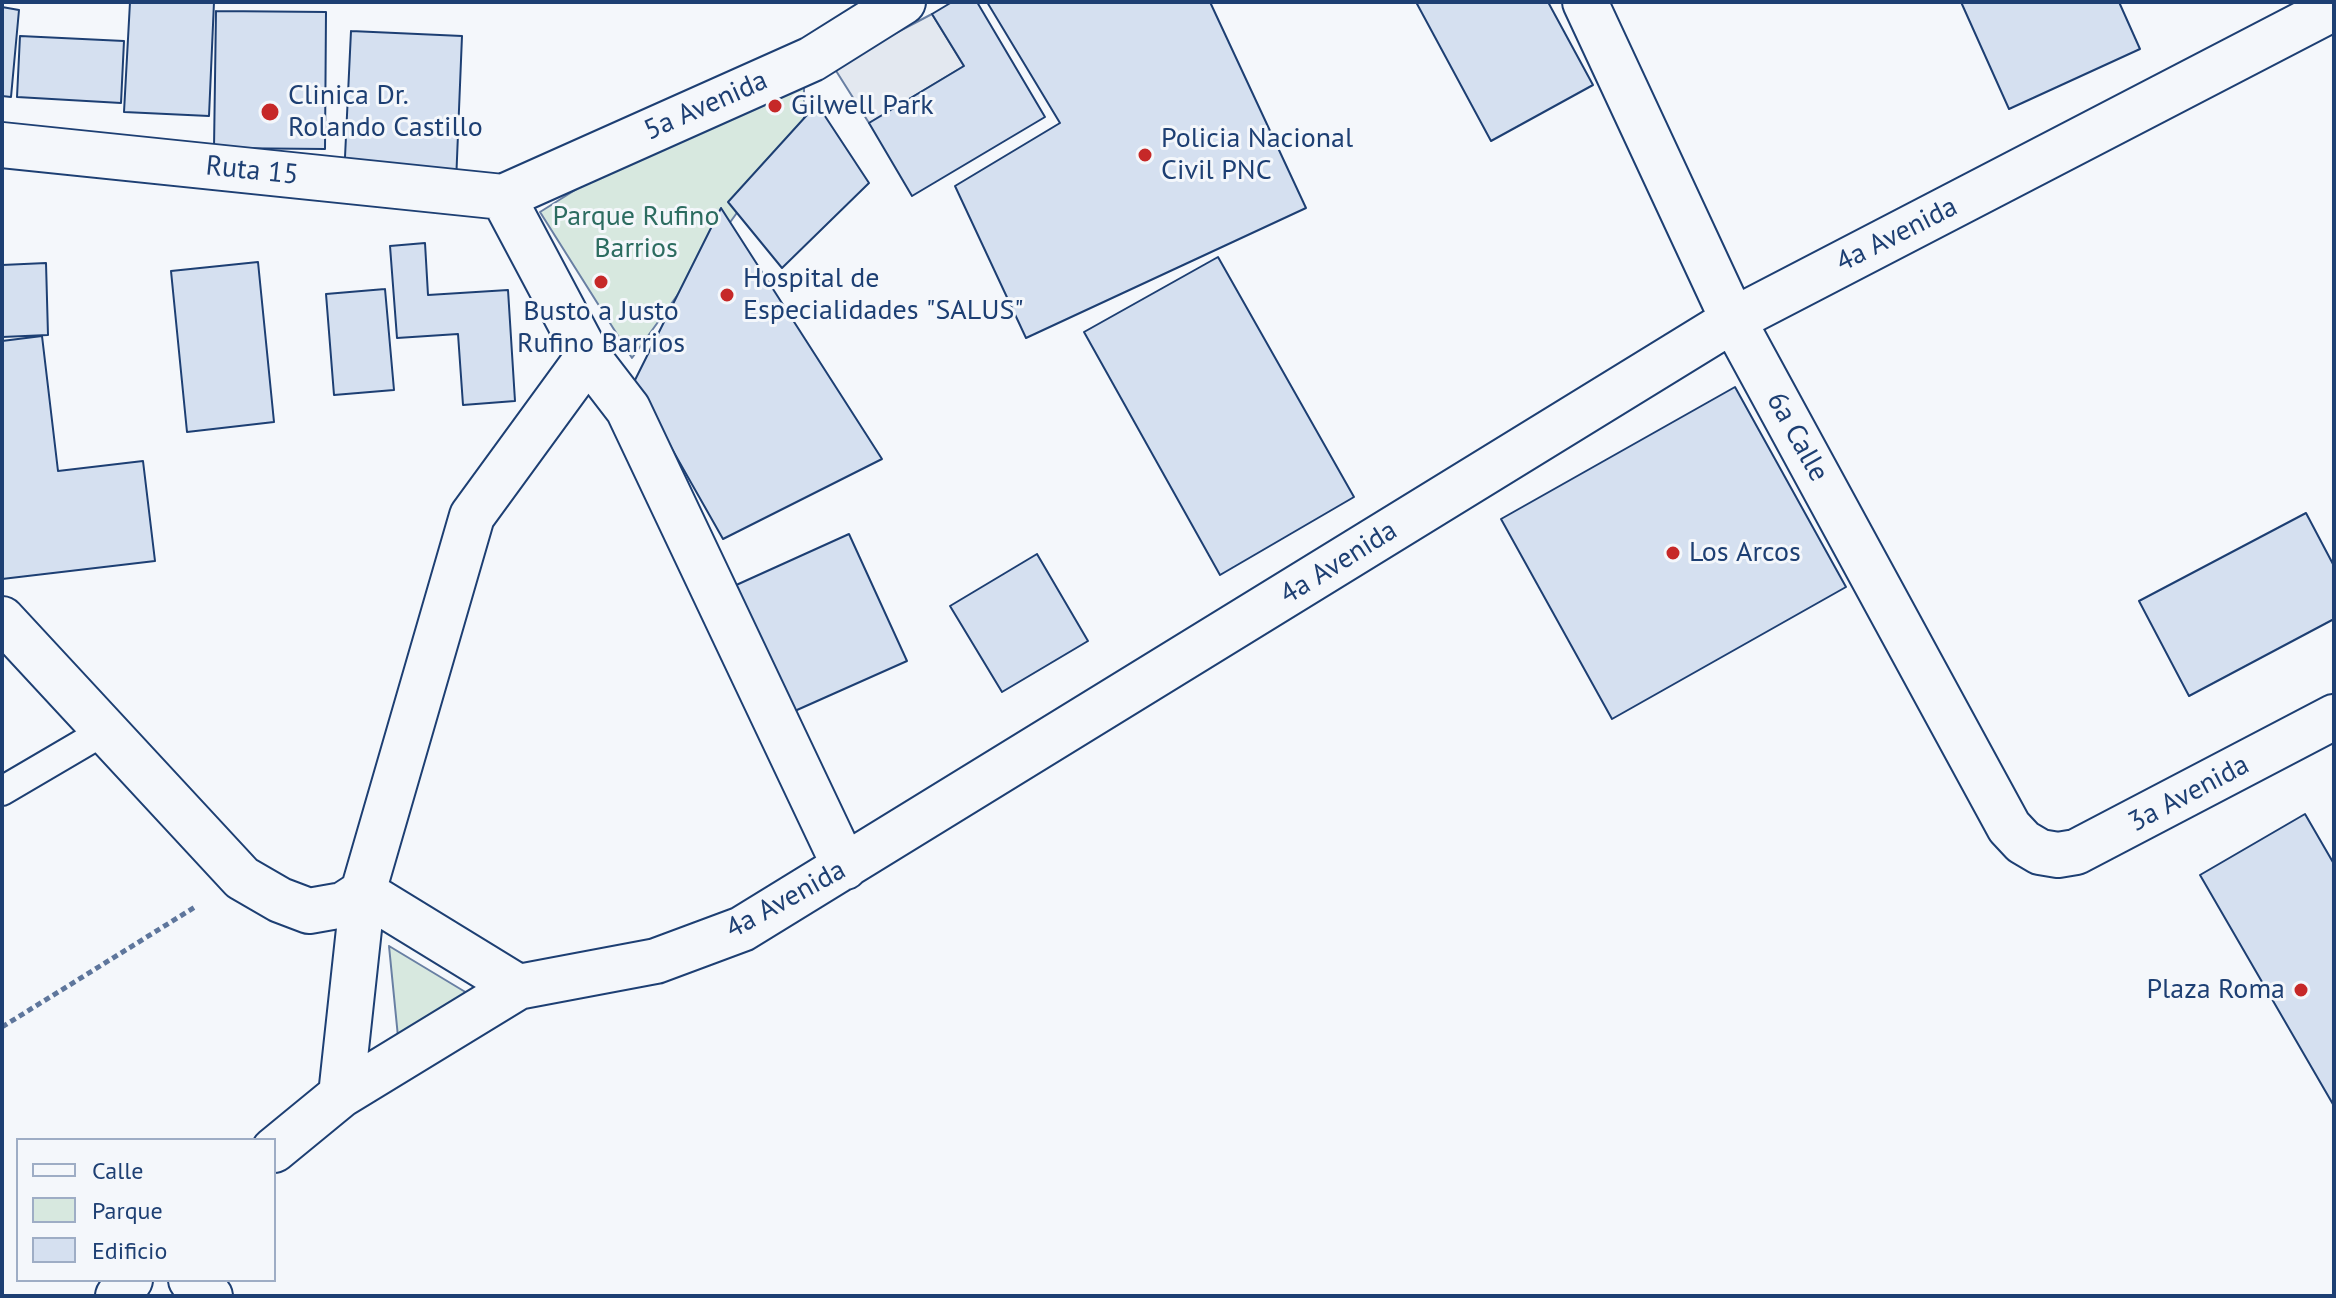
<!DOCTYPE html>
<html>
<head>
<meta charset="utf-8">
<style>
  body { margin:0 }
  #map { position:relative; width:2336px; height:1298px; overflow:hidden; background:#f4f7fb; font-family:"PT Sans",sans-serif }
  canvas { display:block }
  .frame { position:absolute; inset:0; border:4px solid #1d3f73; pointer-events:none }
  .legend { position:absolute; left:16px; top:1138px; width:260px; height:144px; box-sizing:border-box; background:#f4f7fb; border:2px solid #9eadc5; margin:0; padding:10px 14px; list-style:none; font-size:24px; color:#1d3f73 }
  .legend li { display:flex; align-items:center; gap:16px; height:40px }
  .legend b { width:40px; border:2px solid #9eadc5 }
</style>
</head>
<body>
<div id="map">
<canvas width="2336" height="1298"></canvas>
<div class="frame"></div>
<ul class="legend">
<li><b style="height:10px;background:#f4f7fb"></b>Calle</li>
<li><b style="height:22px;background:#d7e8df"></b>Parque</li>
<li><b style="height:22px;background:#d5e0f0"></b>Edificio</li>
</ul>
</div>
<script>
const ctx = document.querySelector('canvas').getContext('2d');
ctx.lineJoin = 'round';
function paint(path, color) {
  ctx.fillStyle = color;
  ctx.fill(path, 'evenodd');
}
function toPath(rows) {
  const path = new Path2D();
  for (const r of rows) {
    path.moveTo(r[0], r[1]);
    for (let i = 2; i < r.length; i += 2) path.lineTo(r[i], r[i + 1]);
  }
  return path;
}
function trace(path, color, width, dash) {
  ctx.strokeStyle = color;
  ctx.lineWidth = width;
  ctx.lineCap = dash ? 'butt' : 'round';
  ctx.setLineDash(dash || []);
  ctx.stroke(path);
}
function drawText(font, color, halo, rows, align = 'center') {
  ctx.font = font + ' "PT Sans",sans-serif';
  ctx.lineWidth = 6;
  ctx.setLineDash([]);
  ctx.textBaseline = 'middle';
  ctx.strokeStyle = halo;
  ctx.fillStyle = color;
  for (const [text, x, y, turn = 0] of rows) {
    ctx.save();
    ctx.translate(x, y);
    ctx.rotate((+turn || 0) * Math.PI / 180);
    ctx.textAlign = isNaN(turn) ? turn : align;
    if (halo) ctx.strokeText(text, 0, 0);
    ctx.fillText(text, 0, 0);
    ctx.restore();
  }
}
const green = toPath([
  [804,80,804,120,632,358,540,212,666,133,804,80],
  [389,946,477,999,399,1047,389,946]
]);
const parking = toPath([
  [932,14,964,66,869,123,833,66,932,14]
]);
const building = toPath([
  [130,2,214,2,209,116,124,112,130,2],
  [952,2,977,2,1045,117,912,196,869,123,964,66,932,14,952,2],
  [987,2,1210,2,1306,208,1026,338,955,186,1060,123,987,2],
  [1416,2,1548,2,1593,85,1491,141,1416,2],
  [1961,2,2119,2,2140,49,2009,109,1961,2],
  [2,7,19,10,11,97,2,96,2,7],
  [216,11,326,12,325,149,214,148,216,11],
  [351,31,462,36,456,183,344,178,351,31],
  [20,36,124,41,121,103,17,97,20,36],
  [817,104,869,183,782,268,728,202,817,104],
  [721,208,882,459,723,539,634,382,721,208],
  [425,243,428,295,508,290,515,401,463,405,458,334,397,338,390,246,425,243],
  [1218,257,1354,497,1220,575,1084,332,1218,257],
  [258,262,274,422,187,432,171,271,258,262],
  [46,263,48,335,2,337,2,265,46,263],
  [385,289,394,390,334,395,326,294,385,289],
  [42,336,58,471,143,461,155,561,2,579,2,341,42,336],
  [1735,387,1846,587,1612,719,1501,519,1735,387],
  [2306,513,2334,566,2334,619,2189,696,2139,601,2306,513],
  [849,534,907,661,779,718,723,591,849,534],
  [1037,554,1088,641,1002,692,950,606,1037,554],
  [2305,814,2334,864,2334,1106,2200,875,2305,814]
]);
const path = toPath([
  [2,1027,195,907]
]);
const service = toPath([
  [2,791,106,730]
]);
const minor = toPath([
  [1585,2,1733,320,2009,827,2023,842,2040,852,2058,855,2076,852,2334,717],
  [2,145,503,197],
  [503,197,588,357,628,409,845,867],
  [503,197,812,59,903,2],
  [2,619,242,878,280,900,309,911,343,905,363,892],
  [363,892,518,987],
  [341,1095,363,892,472,516,588,357],
  [274,1150,341,1095,518,987,656,961,742,929,1733,320,2334,8],
  [191,1280,210,1296],
  [118,1296,130,1280]
]);
const markers = [
  [775,106,8,"#c62828"],
  [270,112,10,"#c62828"],
  [1145,155,8,"#c62828"],
  [601,282,8,"#c62828"],
  [727,295,8,"#c62828"],
  [1673,553,8,"#c62828"],
  [2301,990,8,"#c62828"]
];
const poiNames = [
  ["Clinica Dr.",288,96],
  ["Rolando Castillo",288,128],
  ["Gilwell Park",791,106],
  ["Policia Nacional",1161,139],
  ["Civil PNC",1161,171],
  ["Hospital de",743,279],
  ["Especialidades \"SALUS\"",743,311],
  ["Busto a Justo",601,312,"center"],
  ["Rufino Barrios",601,344,"center"],
  ["Los Arcos",1689,553],
  ["Plaza Roma",2285,990,"right"]
];
const streetNames = [
  ["5a Avenida",706,106,-24],
  ["Ruta 15",252,171,6],
  ["4a Avenida",1897,235,-27],
  ["6a Calle",1797,437,61],
  ["4a Avenida",1339,563,-32],
  ["3a Avenida",2189,794,-28],
  ["4a Avenida",786,900,-29]
];
const parkNames = [
  ["Parque Rufino",636,217],
  ["Barrios",636,249]
];
paint(green, '#d7e8df');
trace(green, '#687fa3', 2);
paint(parking, '#e3e8f0');
trace(parking, '#687fa3', 2);
paint(building, '#d5e0f0');
trace(building, '#1d3f73', 2);
trace(service, '#1d3f73', 32);
trace(minor, '#1d3f73', 48);
trace(path, '#5e769c', 5, [6, 4]);
trace(service, '#f4f7fb', 28);
trace(minor, '#f4f7fb', 44);
for (const [x, y, r, color] of markers) {
  const dot = new Path2D();
  dot.arc(x, y, r, 0, 2 * Math.PI);
  ctx.fillStyle = color;
  ctx.fill(dot);
  trace(dot, '#f4f7fb', 3);
}
drawText('28px', '#1d3f73', '#f4f7fb', poiNames, 'left');
drawText('28px', '#1d3f73', '#f4f7fb', streetNames);
drawText('28px', '#2c6c60', '#f4f7fb', parkNames);
</script>
</body>
</html>
